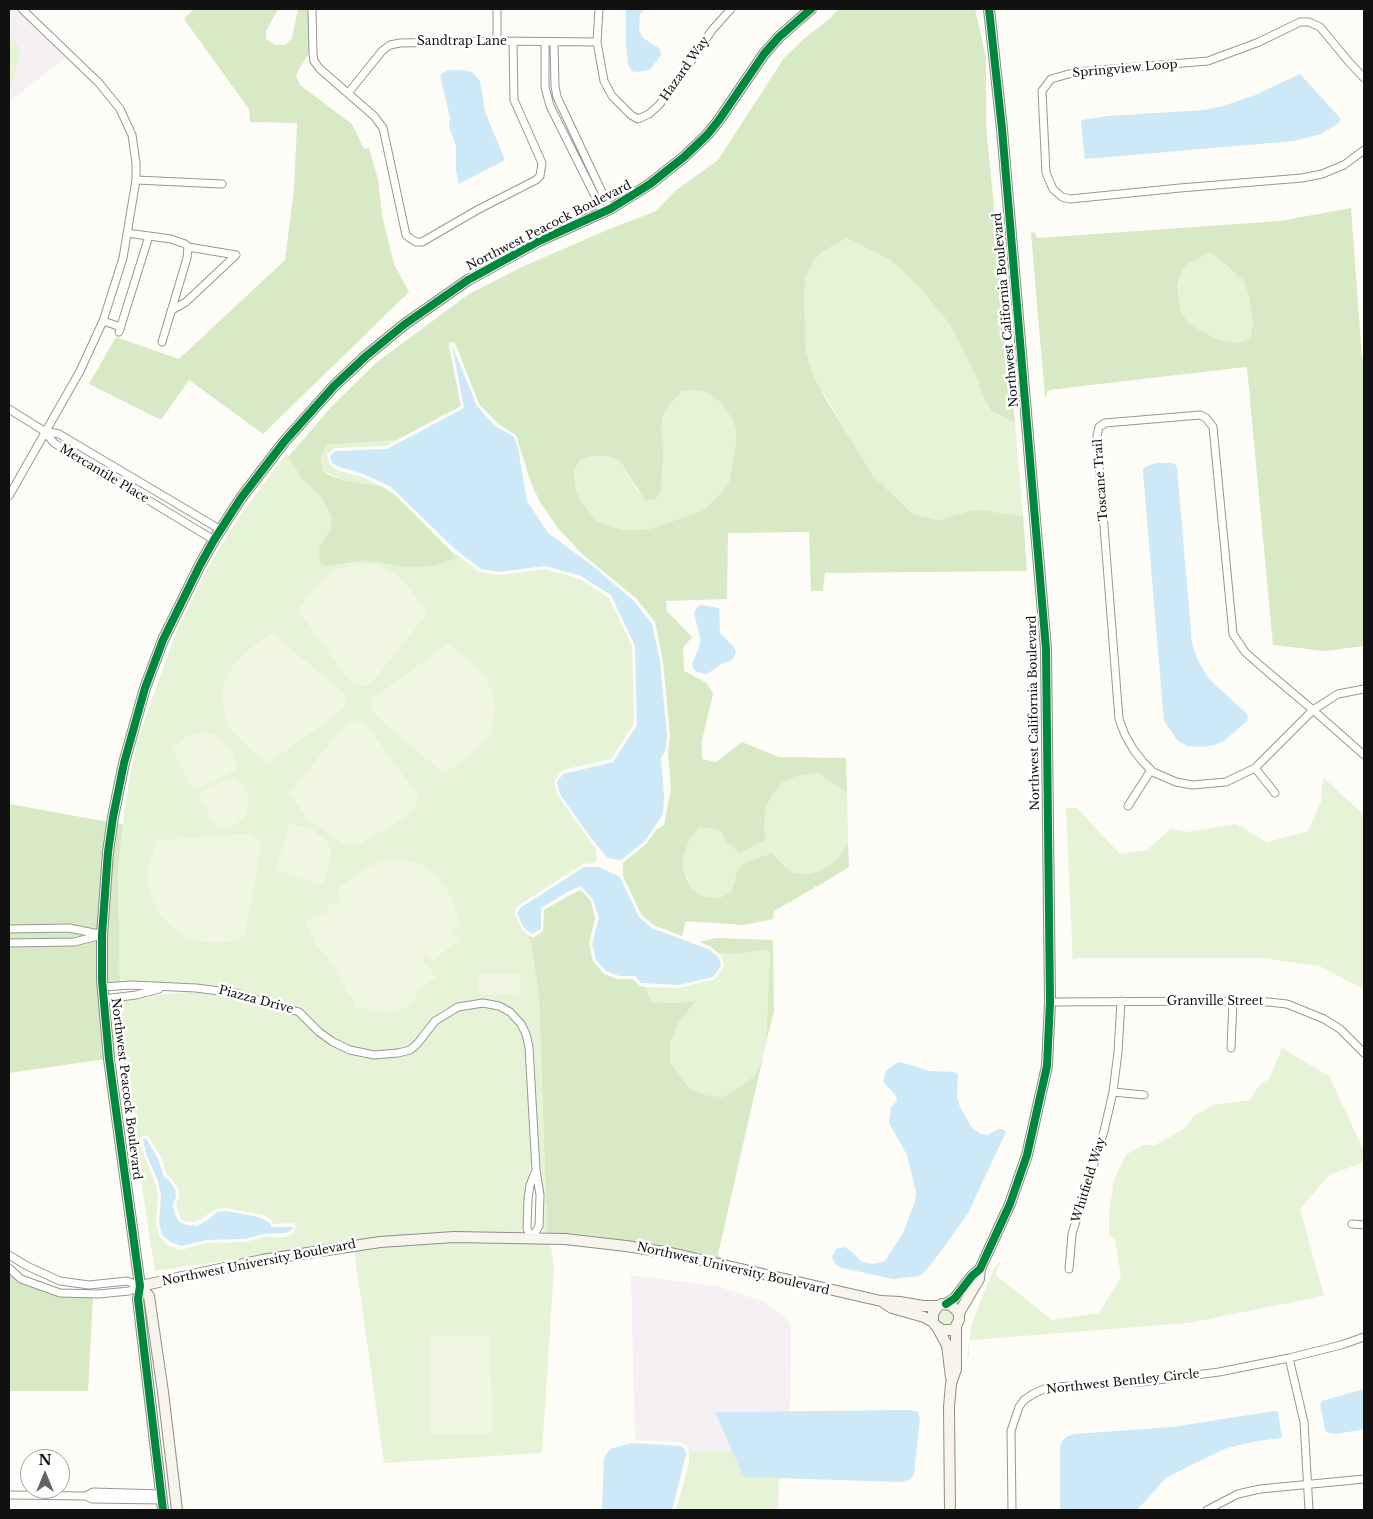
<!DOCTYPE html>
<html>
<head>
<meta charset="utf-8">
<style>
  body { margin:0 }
  #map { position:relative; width:1373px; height:1519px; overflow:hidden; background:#fdfcf7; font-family:"Libre Baskerville",serif }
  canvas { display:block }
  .frame { position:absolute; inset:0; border:10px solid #111; pointer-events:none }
  .north { position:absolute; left:20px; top:1449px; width:50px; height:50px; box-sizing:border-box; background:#fff; border:1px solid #a0a0a0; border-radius:50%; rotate:0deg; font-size:14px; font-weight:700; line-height:20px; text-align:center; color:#111 }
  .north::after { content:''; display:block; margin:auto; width:18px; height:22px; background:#646362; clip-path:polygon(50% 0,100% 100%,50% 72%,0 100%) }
</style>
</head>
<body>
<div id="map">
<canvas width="1373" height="1519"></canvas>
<div class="frame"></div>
<div class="north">N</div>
</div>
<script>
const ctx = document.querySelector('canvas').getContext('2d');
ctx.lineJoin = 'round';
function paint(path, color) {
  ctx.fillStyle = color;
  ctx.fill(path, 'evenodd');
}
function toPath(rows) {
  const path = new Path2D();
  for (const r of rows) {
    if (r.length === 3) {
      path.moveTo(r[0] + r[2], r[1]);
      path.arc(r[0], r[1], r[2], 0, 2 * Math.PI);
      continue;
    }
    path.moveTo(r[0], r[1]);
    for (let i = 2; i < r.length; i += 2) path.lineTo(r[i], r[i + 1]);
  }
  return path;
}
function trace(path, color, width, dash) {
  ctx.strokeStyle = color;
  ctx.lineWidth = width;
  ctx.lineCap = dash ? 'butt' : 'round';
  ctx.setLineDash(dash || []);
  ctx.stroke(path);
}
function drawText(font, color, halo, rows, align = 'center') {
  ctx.font = font + ' "Libre Baskerville",serif';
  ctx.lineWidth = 5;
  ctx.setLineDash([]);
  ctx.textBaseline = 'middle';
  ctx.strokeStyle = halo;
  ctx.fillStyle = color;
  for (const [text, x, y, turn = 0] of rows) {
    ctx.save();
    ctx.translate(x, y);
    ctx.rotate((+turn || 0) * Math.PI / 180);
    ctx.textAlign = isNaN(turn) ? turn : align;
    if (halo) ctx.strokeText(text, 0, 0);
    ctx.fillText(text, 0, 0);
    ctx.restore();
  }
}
const industrial = toPath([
  [9,9,15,9,21,12,68,56,9,102,9,91,20,58,20,50,9,37],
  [631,1275,716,1286,765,1302,791,1323,790,1411,715,1412,732,1451,689,1451,687,1446,681,1442,635,1440]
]);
const green = toPath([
  [9,37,17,43,20,50,20,58,9,91],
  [847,238,892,261,920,288,950,325,978,381,983,398,990,411,1015,423,1023,516,980,510,939,520,913,514,873,476,859,455,813,374,806,352,804,297,806,276,813,262,822,252],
  [1210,252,1217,257,1244,281,1249,298,1253,325,1250,338,1239,343,1219,340,1189,324,1181,311,1177,286,1182,271,1186,265],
  [694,390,707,392,721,403,734,422,736,432,735,450,729,482,718,496,704,510,650,529,622,530,595,520,579,498,575,484,574,472,580,460,593,456,606,456,619,460,638,492,661,491,664,446,661,429,664,412,681,392],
  [397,440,386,446,335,448,327,455,330,465,337,470,362,477,381,486,343,480,322,470,321,456,327,445],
  [286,454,303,480,321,497,329,511,333,521,330,531,323,540,347,564,363,561,377,562,407,568,434,566,458,558,453,552,480,572,500,575,545,569,580,579,609,598,632,646,634,724,611,759,562,770,554,782,558,796,596,849,597,861,594,863,583,864,518,906,514,912,522,929,528,935,532,950,539,996,547,1231,548,1235,543,1231,542,1225,543,1187,539,1159,532,1043,529,1033,512,1010,506,1006,494,1001,484,999,457,1004,441,1011,431,1020,416,1040,409,1046,394,1051,373,1051,354,1048,337,1040,321,1028,303,1010,249,992,209,985,120,982,118,868,125,803,137,741,177,630,207,569,239,517],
  [818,773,846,792,847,797,848,840,846,847,836,862,820,871,805,874,794,873,784,866,735,878,731,892,719,898,702,896,692,889,683,868,683,858,689,837,700,828,710,828,721,831,725,841,740,853,766,840,764,827,766,808,772,795,782,783,794,777],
  [1323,777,1364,815,1364,989,1319,966,1262,958,1076,958,1073,959,1073,964,1066,808,1077,808,1120,854,1147,850,1171,829,1188,832,1236,824,1267,842,1308,831,1321,802],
  [765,950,770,952,766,1043,763,1057,755,1075,733,1092,722,1097,706,1095,689,1088,670,1062,670,1045,679,1022,697,1000,677,1003,651,1002,646,987,679,988,715,979,724,966,722,956,718,953,735,954],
  [186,992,226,994,297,1015,341,1049,356,1055,376,1058,398,1057,414,1051,425,1041,437,1023,460,1010,485,1007,494,1009,507,1016,518,1027,522,1035,526,1047,528,1077,532,1161,526,1184,522,1230,514,1234,288,1252,155,1271,122,1058,121,1001,156,995],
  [145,1135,148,1136,161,1157,167,1175,171,1178,178,1188,179,1196,176,1205,181,1219,187,1222,196,1222,216,1209,227,1208,264,1215,272,1221,273,1224,293,1223,296,1226,294,1232,287,1237,264,1237,245,1242,207,1243,181,1250,169,1246,159,1236,156,1222,158,1195,155,1182,144,1155,140,1140,141,1137],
  [1282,1048,1329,1076,1364,1151,1364,1162,1329,1175,1300,1209,1324,1296,1188,1323,972,1340,969,1342,969,1356,967,1358,972,1323,993,1271,1002,1259,996,1271,996,1275,1052,1320,1099,1313,1121,1277,1115,1240,1109,1235,1109,1213,1114,1180,1126,1155,1142,1145,1155,1145,1184,1129,1195,1115,1213,1105,1250,1100,1260,1084,1269,1079],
  [455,1240,550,1242,554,1267,542,1453,384,1463,354,1249],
  [946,1317,8],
  [689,1451,732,1451,742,1474,746,1477,779,1478,778,1510,676,1510,689,1464]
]);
const forest = toPath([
  [194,9,278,9,266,31,266,39,275,45,285,45,292,38,298,9,310,9,309,53,299,69,296,76,300,85,352,124,364,149,369,148,378,179,382,215,394,264,409,292,263,434,189,380,161,420,89,384,116,337,179,359,285,260,294,189,297,123,250,122,249,109,184,19],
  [839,9,975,9,986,57,986,125,1015,423,991,411,983,398,978,381,950,325,920,288,892,261,847,238,822,252,813,262,806,276,804,297,806,352,813,374,828,403,873,476,913,514,939,520,970,511,980,510,1023,516,1027,571,825,573,823,591,811,591,809,532,728,533,727,599,666,601,667,611,692,637,683,648,684,671,707,683,713,694,702,740,702,759,716,762,742,742,779,757,846,758,847,797,846,792,818,773,794,777,782,783,772,795,766,808,764,827,766,840,740,853,725,841,721,831,710,828,700,828,690,837,683,858,683,868,687,880,692,889,702,896,719,898,731,892,738,869,743,864,772,853,784,866,794,873,805,874,820,871,836,861,846,847,848,840,849,867,818,886,814,886,814,888,774,911,773,919,744,925,686,921,682,936,653,925,641,914,623,876,623,863,646,844,656,830,664,825,671,788,668,752,670,735,663,661,655,622,636,598,582,554,557,527,540,502,531,483,516,435,497,423,479,404,455,343,450,342,449,346,461,406,397,440,327,445,321,456,322,470,331,476,343,480,381,486,394,494,458,558,434,566,407,568,377,562,363,561,325,566,320,563,319,549,323,540,330,531,332,521,329,511,321,497,303,480,286,454,289,456,331,407,377,362,469,294,524,266,607,230,656,211,675,191,718,160,784,58,805,38,828,20],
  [694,390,707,392,721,403,734,422,736,432,735,450,729,482,718,496,704,510,650,529,622,530,595,520,579,498,575,484,574,472,580,460,593,456,606,456,619,460,645,500,656,499,661,491,664,446,661,429,664,412,681,392],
  [1351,208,1362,358,1364,361,1364,646,1325,651,1273,645,1247,368,1245,367,1049,390,1047,392,1046,397,1045,397,1031,233,1035,232,1036,237,1038,238,1280,221],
  [1210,252,1217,257,1244,281,1249,298,1253,325,1250,338,1239,343,1219,340,1189,324,1181,311,1177,286,1182,271,1186,265],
  [9,804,109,822,99,931,9,926],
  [116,823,123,824,118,868,120,982,105,983,105,938],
  [581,890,591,901,595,918,589,944,593,961,604,974,618,979,633,979,640,986,646,987,651,1002,677,1003,697,1000,679,1022,670,1045,670,1062,689,1088,706,1095,722,1097,733,1092,755,1075,763,1057,718,1254,720,1257,731,1261,731,1263,583,1236,548,1233,547,1231,539,996,532,950,528,935,533,938,543,931,544,910,570,895],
  [69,932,86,935,73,938,9,939,9,933],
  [716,938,773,940,774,1011,766,1043,770,952,765,950,735,954,718,953,711,947,700,942],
  [98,939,106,1059,9,1073,9,946],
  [121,1001,122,1057,112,1058,107,1002],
  [9,1272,20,1282,59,1297,93,1297,88,1391,9,1391]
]);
const pitch = toPath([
  [357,563,378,565,394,573,408,586,427,614,377,676,366,686,355,686,344,674,298,610,310,593,325,577,338,569],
  [272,633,345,694,345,706,333,717,268,763,249,749,233,732,225,716,222,700,224,683,233,665,247,651],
  [448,644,468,659,485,677,493,694,495,710,490,730,482,744,468,757,444,773,383,723,372,711,372,699],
  [351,721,362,721,371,731,419,797,419,800,409,815,360,844,344,844,315,824,310,822,289,793,340,731],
  [202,732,215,735,227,744,233,754,237,770,199,789,191,786,172,748,188,736],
  [232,776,240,781,245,787,249,797,248,808,244,817,236,824,227,828,216,828,202,802,199,798,200,791],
  [290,823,312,830,327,841,331,850,331,859,323,886,279,871,276,867],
  [238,834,252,835,260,843,259,857,245,936,229,942,216,943,203,942,185,936,173,929,162,917,151,897,148,883,148,870,151,857,158,841],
  [398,859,410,861,422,865,434,874,443,884,450,896,460,924,452,930,459,938,433,962,426,955,422,958,436,977,415,991,418,998,409,1005,395,1011,386,1012,374,1010,373,1012,359,1006,357,1008,353,1005,355,1001,348,993,333,964,331,965,327,956,324,957,321,948,318,948,305,921,329,911,327,906,341,902,338,889,362,870,385,860],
  [479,973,520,974,519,995,478,994],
  [490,1336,492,1433,430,1435,429,1337]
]);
const water = toPath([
  [626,9,644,9,640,14,639,30,643,38,660,49,661,55,650,70,637,72,632,71,628,65,626,44],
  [448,70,462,70,472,72,480,81,485,112,505,160,459,184,456,171,456,146,449,126,450,117,441,80,440,75],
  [1300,74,1340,118,1339,123,1321,134,1294,141,1085,159,1081,124,1082,120,1108,116,1204,110,1223,106,1253,96],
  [452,345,477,406,495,426,514,437,518,448,527,501,548,533,594,567,634,601,652,624,660,661,667,736,666,749,661,758,664,795,663,814,645,841,621,860,608,858,593,841,560,794,557,782,563,774,613,762,637,725,635,646,611,595,581,576,545,566,500,572,481,569,456,550,391,487,363,474,339,467,332,463,330,456,335,451,387,449,464,408],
  [1156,463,1172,463,1175,464,1177,468,1192,644,1198,661,1209,679,1247,714,1248,718,1247,721,1224,741,1215,745,1203,747,1188,746,1178,741,1164,721,1143,472,1143,469,1147,466],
  [702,605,719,608,720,633,734,647,736,653,731,661,723,663,707,674,697,672,693,668,692,664,700,645,700,637,694,613,698,606],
  [584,867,599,867,620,877,639,917,652,928,710,950,719,958,721,966,713,977,679,985,641,983,635,976,619,976,606,971,596,960,592,944,599,918,593,900,581,886,569,891,541,908,541,929,532,934,524,928,517,914,520,908],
  [900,1062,929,1071,955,1072,958,1074,957,1098,960,1107,972,1128,981,1134,988,1135,998,1129,1003,1129,1006,1132,968,1213,939,1254,926,1270,919,1276,893,1279,842,1268,836,1265,832,1257,836,1249,844,1247,851,1251,862,1262,874,1264,885,1261,903,1233,915,1201,916,1192,907,1155,889,1123,891,1108,897,1100,896,1096,883,1081,886,1071,896,1063],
  [146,1138,158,1159,164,1177,169,1180,175,1189,176,1196,173,1205,175,1214,179,1222,187,1225,197,1226,208,1220,217,1212,226,1211,254,1216,263,1219,270,1223,271,1227,293,1227,292,1230,286,1233,263,1234,245,1239,206,1240,181,1246,170,1242,162,1235,159,1223,161,1195,158,1181,146,1154,143,1139],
  [1364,1389,1364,1429,1337,1434,1328,1433,1325,1430,1320,1404,1322,1401],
  [909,1410,918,1412,920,1419,914,1473,911,1479,901,1482,746,1477,742,1474,715,1412],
  [1274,1411,1277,1411,1278,1413,1282,1438,1257,1441,1227,1448,1191,1465,1166,1478,1137,1510,1060,1510,1060,1447,1062,1441,1066,1437,1074,1434,1173,1427],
  [632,1443,681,1446,685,1449,686,1455,672,1510,602,1510,604,1458,610,1449]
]);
const street = toPath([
  [312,9,313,54,314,61,320,69,374,116,383,128,406,235,411,239,416,242,422,242,479,209,536,180,540,176,542,163,514,100,513,41],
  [497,9,497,41],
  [599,9,597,42,604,81,612,96,631,115,638,119,649,114,659,105,688,66,712,30,731,9],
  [545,42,545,87,550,106,603,212],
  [554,42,555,86,557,97,610,209],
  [1364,78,1349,62,1320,27,1309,22,1300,22,1259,42,1208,61,1076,72,1051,79,1042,91,1046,173,1053,189,1062,197,1070,199,1180,188,1302,178,1322,174,1344,165,1364,150],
  [349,92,382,51,390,45,400,43,497,41,597,42],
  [136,180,222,184],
  [127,233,171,239,185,244,188,247,187,258,162,342],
  [172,310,186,302,236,255,188,247],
  [103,321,121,327],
  [119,332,149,236],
  [9,409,44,431,54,443,214,540],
  [44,431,59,434,221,530],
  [9,496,80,371,103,321,123,258,136,180,136,163,132,135,120,109,99,83,22,9],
  [1364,689,1338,694,1313,710,1255,768,1226,782,1192,785,1176,782,1153,772,1143,762,1133,749,1125,735,1119,719,1097,436,1099,427,1105,423,1200,415,1206,418,1213,427,1233,634,1245,652,1262,667,1313,710,1364,755],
  [1255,768,1275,793],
  [1128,806,1151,770],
  [9,929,69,928,99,934],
  [9,943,74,942,102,935],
  [103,987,132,985,196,988,235,993,299,1012,319,1032,333,1042,350,1050,374,1055,398,1053,410,1050,418,1043,435,1021,458,1007,483,1003,499,1006,510,1012,521,1024,526,1034,529,1047,536,1170,540,1195,539,1226,532,1238,527,1229,528,1199,530,1185,536,1170],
  [104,999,136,995,159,989],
  [1050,1002,1233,1001,1268,1002,1287,1004,1324,1019,1340,1029,1364,1053],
  [1231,1048,1233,1001],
  [1113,1092,1144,1095],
  [1352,1224,1364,1225],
  [9,1255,27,1266,60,1281,89,1285,127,1281,140,1286],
  [9,1268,21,1279,60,1293,99,1294,129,1291,140,1286],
  [1069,1269,1072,1234,1104,1131,1113,1092,1118,1052,1121,1001],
  [1289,1358,1304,1422,1309,1510],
  [9,1495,86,1496,92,1499,162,1500],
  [86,1496,93,1492,162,1494],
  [1012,1510,1011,1431,1019,1407,1024,1400,1033,1394,1044,1389,1055,1387,1142,1382,1219,1372,1289,1358,1341,1345,1364,1337],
  [1207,1510,1238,1494,1260,1489,1364,1479]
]);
const secondary = toPath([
  [140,1286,262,1260,380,1242,454,1237,565,1239,626,1246,671,1253,881,1301,900,1302,923,1306,938,1306],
  [140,1286,149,1296,163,1392,177,1510],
  [884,1303,892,1308,924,1317,933,1322],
  [946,1304,955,1298,972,1276,980,1269,1010,1204,1027,1155,1047,1066,1050,1002,1046,649,1002,129,989,9],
  [959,1313,951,1305,942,1304,938,1306,933,1313,933,1322,935,1325,942,1330,951,1330,955,1328,959,1320,959,1313,979,1279,980,1269],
  [938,1329,947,1345,951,1378],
  [163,1510,138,1299,140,1286,109,1059,102,980,102,935,108,852,113,817,124,763,145,688,163,640,200,565,214,540,241,498,284,442,334,386,366,356,405,324,468,280,539,241,610,209,650,184,684,157,707,135,719,120,764,54,779,37,811,9],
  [950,1510,949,1407,951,1384,956,1369,956,1326]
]);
const cycleway = toPath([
  [946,1304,955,1298,972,1276,980,1269,1010,1204,1027,1155,1047,1066,1050,1002,1046,649,1002,129,989,9],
  [163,1510,138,1299,140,1286,109,1059,102,980,102,935,108,852,113,817,124,763,145,688,163,640,200,565,214,540,241,498,284,442,334,386,366,356,405,324,468,280,539,241,610,209,650,184,684,157,707,135,719,120,764,54,779,37,811,9]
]);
const streetNames = [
  ["Sandtrap Lane",462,42],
  ["Hazard Way",685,69,-55],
  ["Springview Loop",1125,69,-5],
  ["Northwest Peacock Boulevard",549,226,-27],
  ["Northwest California Boulevard",1006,310,-95],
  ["Mercantile Place",104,474,31],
  ["Toscane Trail",1101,480,-94],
  ["Northwest California Boulevard",1034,713,-91],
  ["Piazza Drive",256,1000,15],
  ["Granville Street",1215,1002],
  ["Northwest Peacock Boulevard",126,1089,83],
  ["Whitfield Way",1089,1180,-73],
  ["Northwest University Boulevard",259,1263,-11],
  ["Northwest University Boulevard",733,1269,13],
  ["Northwest Bentley Circle",1123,1382,-6]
];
paint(industrial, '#f5f0f3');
paint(green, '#e7f3d7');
paint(forest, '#d8eac5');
paint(pitch, '#f0f6e1');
paint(water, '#cde8f7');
trace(street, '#979795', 9);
trace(secondary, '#8e8d8b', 12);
trace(street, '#fffffe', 7);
trace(secondary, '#f6f4eb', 10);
trace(cycleway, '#00873e', 8);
drawText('12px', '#111', '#fff', streetNames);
</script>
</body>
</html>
